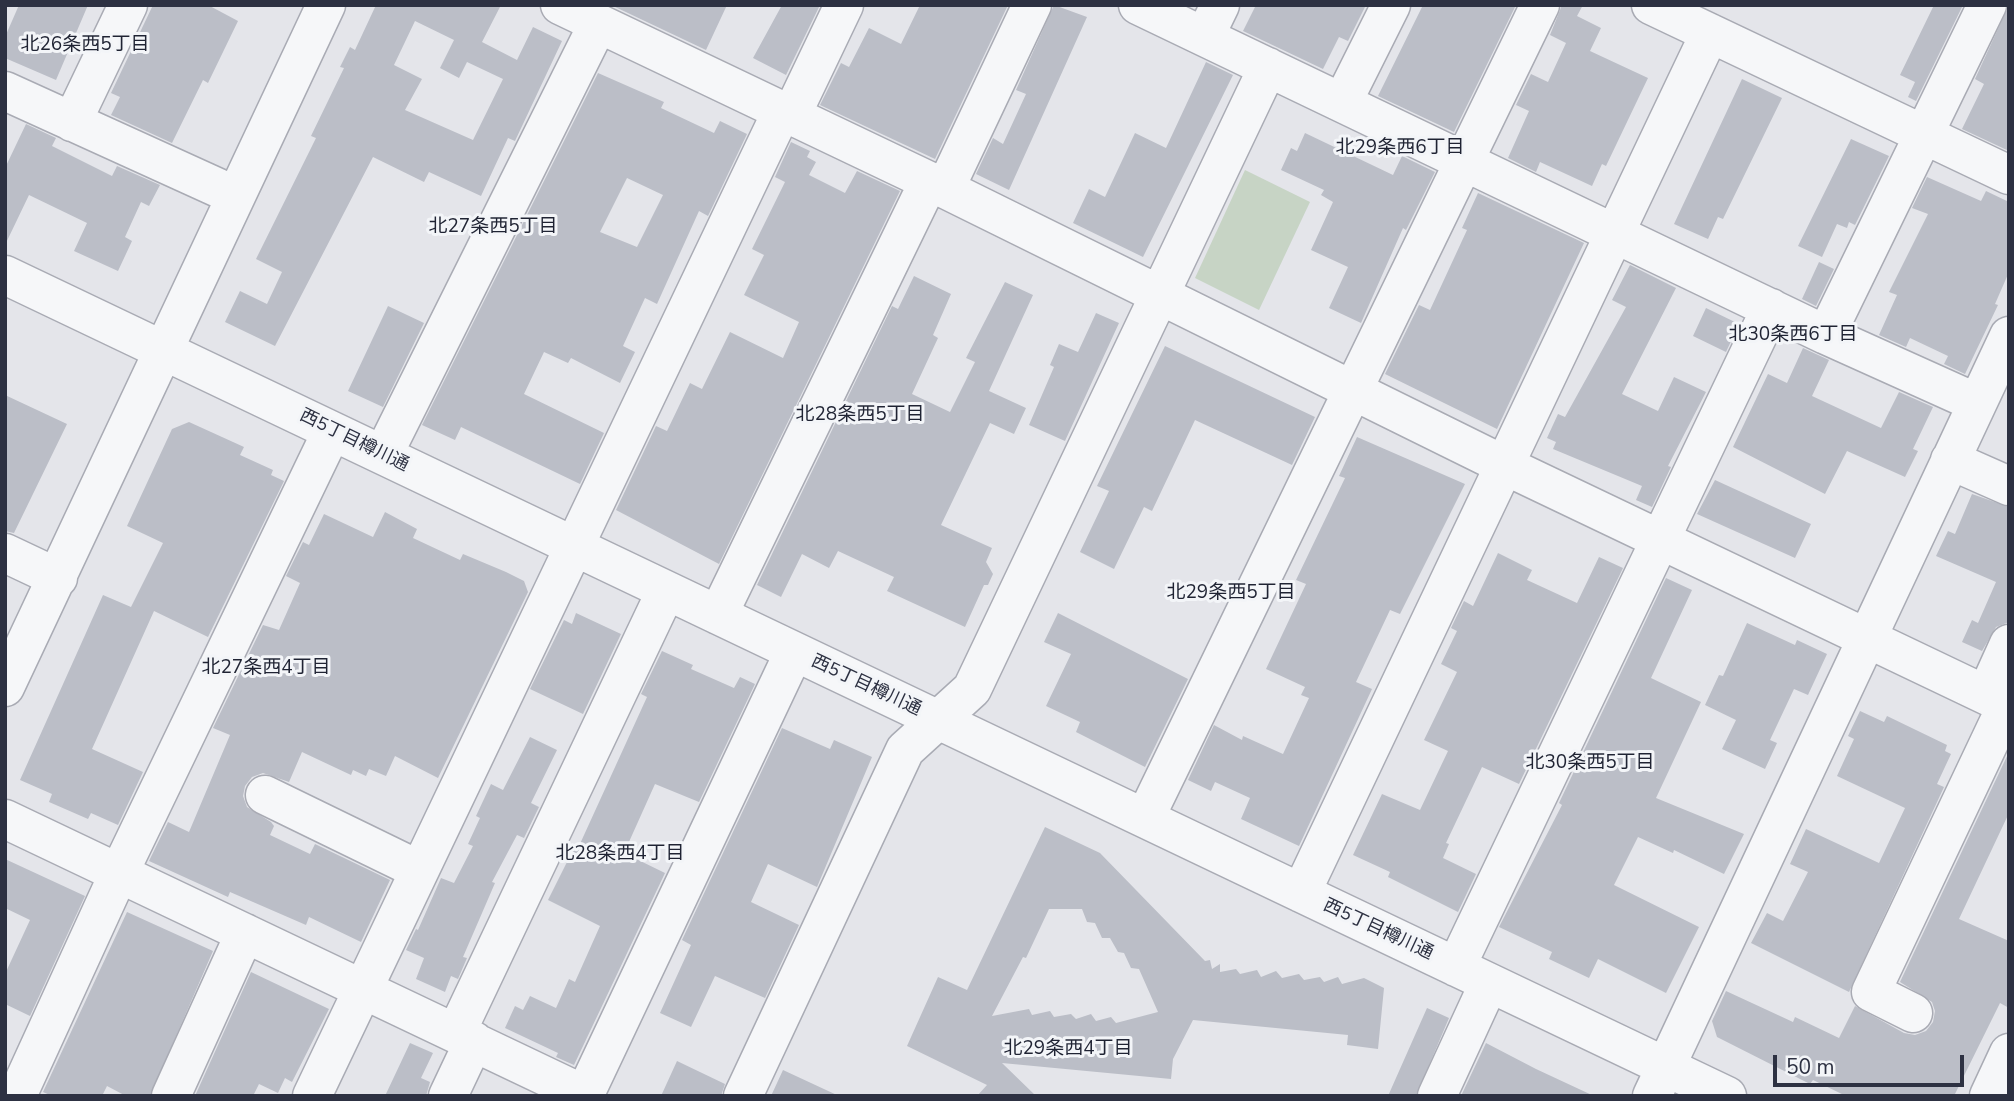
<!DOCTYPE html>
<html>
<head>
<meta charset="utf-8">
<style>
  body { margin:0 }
  #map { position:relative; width:2014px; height:1101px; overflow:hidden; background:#e4e5ea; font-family:"Nunito Sans",sans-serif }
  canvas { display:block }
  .frame { position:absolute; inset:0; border:7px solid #2d3142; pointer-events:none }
  .scale { position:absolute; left:1773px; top:1055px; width:191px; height:32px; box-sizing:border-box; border:4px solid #2d3142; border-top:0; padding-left:9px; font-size:21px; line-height:24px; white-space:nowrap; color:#2d3142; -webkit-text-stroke:5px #f3f5f8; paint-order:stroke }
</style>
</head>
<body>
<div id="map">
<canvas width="2014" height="1101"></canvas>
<div class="frame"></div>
<div class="scale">50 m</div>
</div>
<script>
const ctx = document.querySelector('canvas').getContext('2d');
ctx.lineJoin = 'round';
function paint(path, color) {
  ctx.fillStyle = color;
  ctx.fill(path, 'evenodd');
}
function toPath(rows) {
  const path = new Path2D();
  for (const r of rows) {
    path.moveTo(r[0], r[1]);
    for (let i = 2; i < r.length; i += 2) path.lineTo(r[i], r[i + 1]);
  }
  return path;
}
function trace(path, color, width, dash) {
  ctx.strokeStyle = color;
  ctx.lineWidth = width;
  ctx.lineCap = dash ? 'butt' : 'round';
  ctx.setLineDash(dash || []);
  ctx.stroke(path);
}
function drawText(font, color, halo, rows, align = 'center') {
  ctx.font = font + ' "Nunito Sans","Noto Sans JP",sans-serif';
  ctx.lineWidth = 6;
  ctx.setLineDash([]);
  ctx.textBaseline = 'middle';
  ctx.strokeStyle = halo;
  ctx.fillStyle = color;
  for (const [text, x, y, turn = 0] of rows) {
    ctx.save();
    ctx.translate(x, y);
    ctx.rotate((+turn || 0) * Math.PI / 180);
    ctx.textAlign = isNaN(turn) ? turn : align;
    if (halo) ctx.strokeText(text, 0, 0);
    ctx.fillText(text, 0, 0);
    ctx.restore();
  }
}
const green = toPath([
  [1245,170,1310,202,1259,310,1195,278]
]);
const building = toPath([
  [19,5,88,5,56,80,5,58,5,37],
  [153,5,208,5,238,21,208,83,203,80,172,143,111,115,120,97,111,93],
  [376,5,501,5,482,42,517,60,533,27,562,41,515,141,508,138,481,196,429,172,424,182,373,157,275,346,225,322,240,291,267,304,282,272,256,259,316,138,311,136,344,68,340,67,350,47,355,50],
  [415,21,454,40,440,68,459,78,467,62,503,79,473,140,405,110,422,79,394,65],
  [611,5,727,5,706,50],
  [782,5,820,5,786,75,753,58],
  [920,5,1008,5,935,159,820,105,841,63,849,67,869,28,901,44],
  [1054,5,1087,17,1009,190,976,174,993,138,1003,144,1026,94,1016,90],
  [1256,5,1366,5,1348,41,1339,37,1323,69,1243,31],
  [1423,5,1516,5,1454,132,1378,96],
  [1562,5,1583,5,1577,16,1601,28,1590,51,1648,78,1606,166,1602,164,1592,186,1540,162,1536,172,1508,158,1529,111,1516,105,1531,74,1548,82,1566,43,1550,35],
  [1934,5,1963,5,1916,101,1908,97,1915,82,1900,75],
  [2009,5,2009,151,1962,129,1984,84,1975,79],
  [1206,62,1233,75,1143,257,1073,223,1089,189,1105,197,1135,133,1166,148],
  [598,73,664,102,661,108,714,133,720,121,747,134,708,216,699,211,657,304,645,298,623,346,635,352,620,383,571,358,568,363,544,352,524,394,604,433,580,484,461,427,455,440,422,425],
  [627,178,663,195,637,247,600,232],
  [1742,79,1782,98,1723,219,1718,217,1708,239,1674,224],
  [26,124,56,138,52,146,112,176,117,166,160,185,149,206,141,202,125,237,132,241,118,271,74,251,87,223,29,195,5,245,5,168],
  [1305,133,1393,175,1402,156,1435,172,1406,230,1403,228,1361,323,1329,308,1348,267,1311,250,1333,202,1321,195,1324,190,1281,170,1291,148,1297,151],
  [1851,139,1889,156,1855,225,1849,222,1847,228,1837,224,1822,257,1798,246],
  [791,142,810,151,807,157,816,162,809,175,845,193,857,171,900,191,719,564,616,510,656,426,667,431,690,383,702,389,730,332,783,358,799,322,744,295,764,255,752,249,785,182,775,177],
  [1927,177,1981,201,1986,191,2009,202,2009,272,1995,304,1998,305,1965,374,1944,364,1948,356,1910,338,1906,347,1879,335,1897,295,1889,292,1928,214,1912,208],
  [1478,193,1584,243,1497,429,1385,374,1419,305,1430,310,1467,230,1462,228],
  [1819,262,1834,269,1816,306,1802,299],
  [1630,265,1676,288,1622,394,1658,411,1674,377,1706,392,1668,466,1671,467,1652,507,1636,500,1642,486,1553,449,1556,442,1547,438,1558,414,1565,417,1626,307,1612,300],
  [914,276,951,294,933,335,938,338,912,394,950,412,975,362,966,358,1005,282,1033,295,989,391,1026,408,1014,434,990,423,941,525,992,548,986,562,993,574,988,585,984,585,965,627,887,591,894,577,838,551,829,568,802,554,781,597,757,585,892,306,898,309],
  [388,306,424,323,383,407,348,391],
  [1706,308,1739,324,1726,352,1693,336],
  [1096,313,1119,323,1065,441,1029,425,1054,367,1050,365,1059,344,1078,352],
  [1165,346,1315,417,1292,465,1195,420,1152,511,1144,507,1114,569,1080,552,1109,491,1097,486],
  [1803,348,1829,360,1812,396,1881,428,1899,392,1933,407,1913,449,1918,451,1905,477,1847,451,1825,494,1733,447,1768,374,1787,383],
  [5,395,67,424,14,533,5,531],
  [189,422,244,447,240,455,273,470,271,475,284,481,208,637,154,611,92,749,143,772,118,825,91,813,88,819,49,802,52,794,20,780,103,595,131,607,163,543,127,526,172,429],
  [1357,437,1465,484,1400,614,1390,610,1356,682,1372,689,1299,846,1241,819,1250,798,1215,782,1211,791,1188,780,1214,725,1242,740,1243,736,1283,754,1309,698,1301,695,1305,687,1266,669,1306,584,1296,580,1345,478,1339,476],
  [1715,480,1811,524,1795,558,1697,514],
  [1972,494,2009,507,2009,622,1996,627,1982,651,1962,642,1972,620,1978,623,1996,582,1936,556,1948,531,1955,534],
  [385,512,417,529,413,538,460,560,463,554,506,572,524,581,528,592,438,778,395,756,386,776,369,769,366,776,353,770,351,775,302,752,289,782,263,773,252,777,245,786,243,796,247,807,271,822,274,826,270,835,310,854,315,844,390,880,361,942,309,917,306,925,230,892,228,897,149,861,168,822,189,832,230,735,213,728,263,625,279,630,300,583,286,576,303,542,309,545,324,514,373,537],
  [1498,553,1532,570,1527,580,1577,603,1599,557,1623,568,1519,784,1482,767,1446,843,1449,844,1443,858,1476,874,1458,912,1388,877,1390,872,1353,855,1382,794,1420,810,1448,751,1424,740,1457,672,1441,664,1457,631,1451,628,1464,601,1473,606],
  [1666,578,1692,590,1651,678,1701,702,1656,798,1744,834,1724,874,1674,850,1673,853,1638,837,1614,885,1699,927,1666,993,1598,959,1589,978,1549,959,1552,952,1499,927,1562,805,1559,803],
  [576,613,621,634,583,714,530,689,564,620,572,624],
  [1058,613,1188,679,1145,767,1076,732,1080,722,1046,706,1071,654,1044,642],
  [1747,623,1795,645,1797,640,1827,654,1808,695,1794,689,1770,740,1777,743,1765,769,1722,749,1736,720,1705,705,1719,675,1723,676],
  [662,651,693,665,691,669,734,688,740,677,755,684,699,802,655,784,624,853,665,873,574,1065,556,1057,558,1053,505,1028,515,1006,523,1010,530,996,556,1008,569,979,575,982,600,926,548,900,576,844,579,846,647,697,641,694],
  [1860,711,1884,722,1887,716,1947,745,1945,751,1951,754,1937,784,1944,787,1849,992,1751,943,1767,913,1783,921,1808,872,1790,864,1806,829,1879,863,1905,808,1837,776,1854,739,1848,736],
  [782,728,830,749,834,740,872,757,817,887,768,864,751,902,799,925,765,998,715,976,691,1027,660,1013,691,945,682,940],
  [530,737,557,750,531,803,539,807,524,838,517,835,492,882,495,883,463,957,467,958,458,979,451,976,445,992,416,979,424,958,406,950,416,929,418,930,441,878,454,883,473,846,468,844,480,818,476,816,491,784,503,790],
  [2009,752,2009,813,1959,919,2009,941,2009,1008,2000,1003,1954,1096,1846,1096,1813,1080,1810,1084,1717,1037,1712,1021,1726,991,1793,1022,1795,1017,1839,1038,1855,1006,1904,1033,1915,1035,1926,1031,1933,1022,1935,1011,1932,1002,1900,982],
  [1045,827,1100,853,1205,961,1210,960,1212,969,1220,964,1220,972,1236,969,1240,974,1257,970,1261,977,1276,971,1282,978,1299,974,1304,980,1320,977,1324,982,1338,977,1342,984,1364,978,1384,988,1378,1049,1347,1045,1348,1035,1193,1020,1173,1059,1171,1079,1002,1063,1036,1096,977,1096,987,1085,907,1046,938,977,967,990],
  [1049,909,1082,909,1087,922,1095,923,1102,938,1110,938,1118,952,1124,953,1131,968,1139,969,1158,1012,1116,1023,1111,1017,1096,1021,1091,1014,1076,1019,1071,1014,1054,1017,1050,1011,1032,1015,1029,1009,992,1016,1023,957,1026,958],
  [5,859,85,896,30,1016,5,1004,5,974,30,920,5,908],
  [127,912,213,951,150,1096,126,1096,107,1086,102,1096,52,1096,43,1092],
  [251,972,329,1009,292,1082,285,1078,278,1093,259,1084,253,1096,195,1096],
  [1427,1008,1449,1018,1416,1096,1388,1096],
  [410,1043,433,1053,421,1078,430,1082,426,1096,385,1096],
  [1486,1043,1536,1069,1594,1096,1461,1096],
  [677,1061,725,1084,721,1096,661,1096],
  [783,1070,839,1096,771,1096]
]);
const minor = toPath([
  [560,5,929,181,1506,466,2009,706],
  [1138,5,1826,335,1977,403],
  [1651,5,2009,175],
  [1205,36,1220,5],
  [5,91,236,196],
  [1342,103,1391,5],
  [791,116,844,5],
  [72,122,128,5],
  [945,189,1032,5],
  [5,275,1727,1096],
  [1826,335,1987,5],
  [383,455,598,24],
  [1950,460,2009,486],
  [5,553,58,578],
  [718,615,929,181],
  [5,687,326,5],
  [1986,695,2009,644],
  [265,795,419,870],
  [1145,818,1540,5],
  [5,819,587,1096],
  [1301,893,1710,33],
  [1456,967,1771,308],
  [1913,1013,1871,992,2007,705],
  [456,1033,666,591],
  [17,1096,119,873,332,431],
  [171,1096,245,933],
  [312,1096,782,111],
  [448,1096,474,1041],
  [584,1096,794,652],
  [743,1096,905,750,972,689,1268,67],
  [1437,1096,1489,983],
  [1652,1096,2009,336],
  [1989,1096,2009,1053]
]);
const streetNames = [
  ["西5丁目樽川通",354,441,26],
  ["西5丁目樽川通",866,686,25],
  ["西5丁目樽川通",1378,930,25]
];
const neighbourhoodNames = [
  ["北26条西5丁目",85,45],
  ["北29条西6丁目",1400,148],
  ["北27条西5丁目",493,227],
  ["北30条西6丁目",1793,335],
  ["北28条西5丁目",860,415],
  ["北29条西5丁目",1231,593],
  ["北27条西4丁目",266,668],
  ["北30条西5丁目",1590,763],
  ["北28条西4丁目",620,854],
  ["北29条西4丁目",1068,1049]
];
paint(green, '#c7d4c5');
paint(building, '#bbbec7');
trace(minor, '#a9abb4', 41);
trace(minor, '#f6f7f9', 38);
drawText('18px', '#2d3142', '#f3f5f8', streetNames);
drawText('19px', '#1f2333', '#f3f5f8', neighbourhoodNames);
</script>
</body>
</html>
